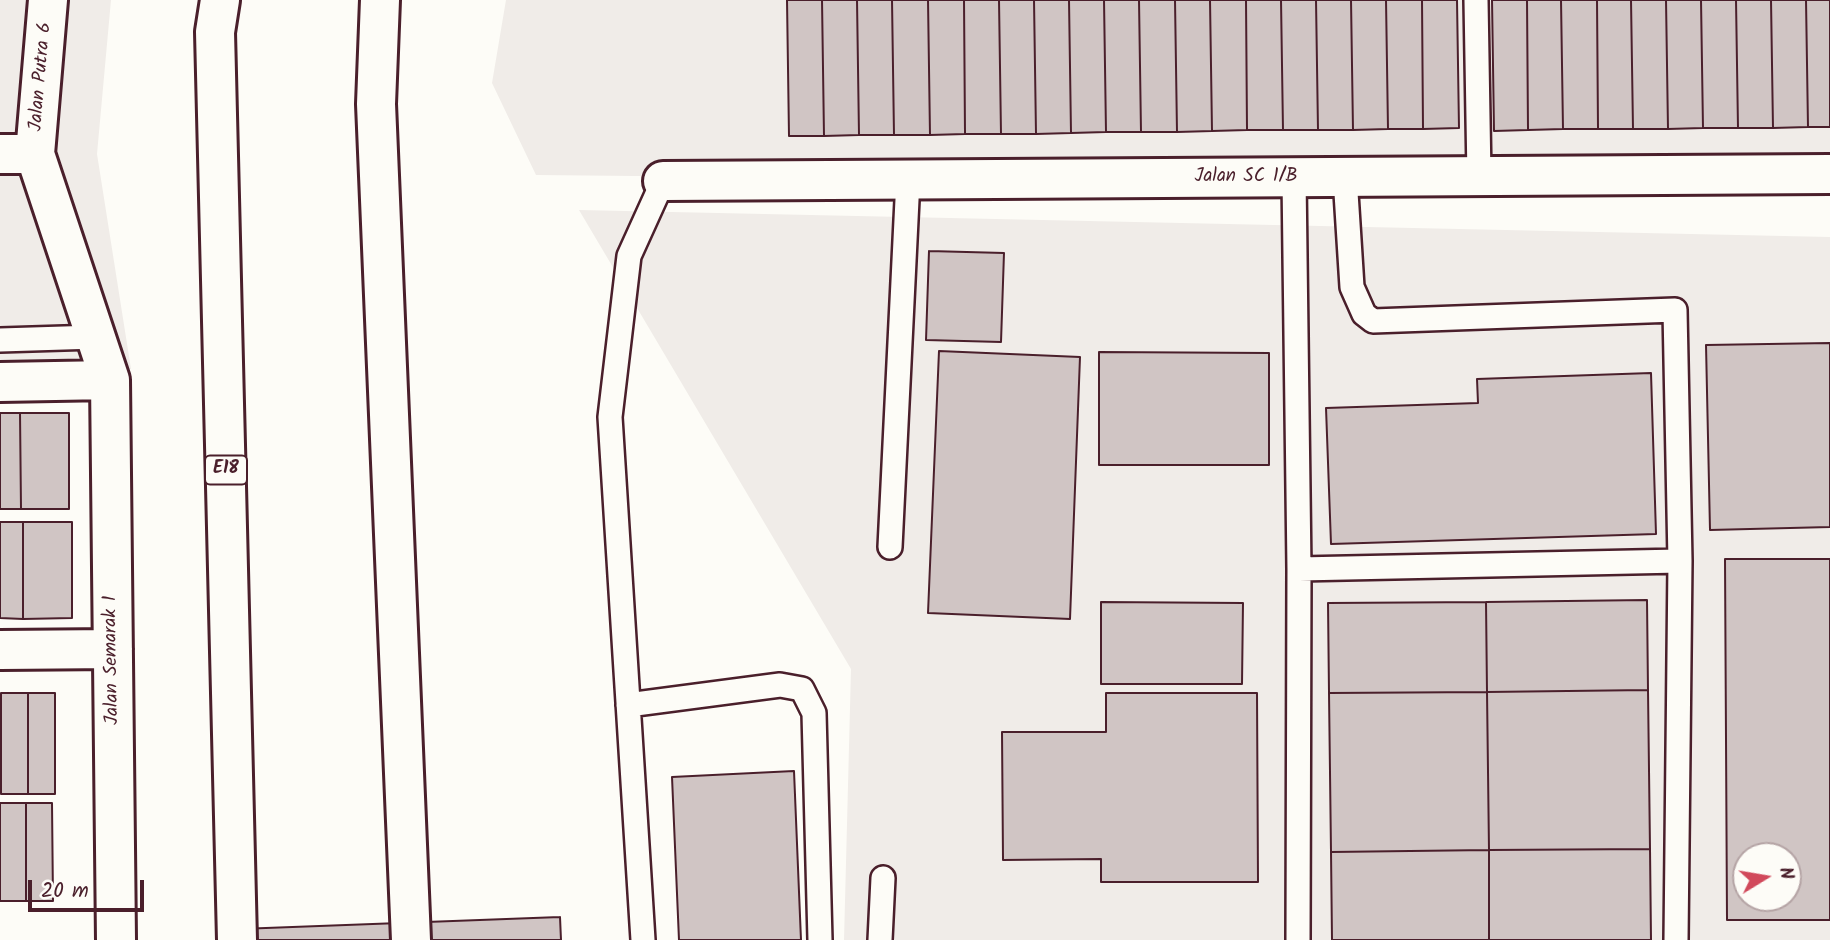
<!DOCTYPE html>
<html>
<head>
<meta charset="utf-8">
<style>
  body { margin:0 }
  #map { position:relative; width:1830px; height:940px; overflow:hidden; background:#fdfcf7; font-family:Kalam,sans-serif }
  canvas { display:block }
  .north { position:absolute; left:1732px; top:842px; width:70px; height:70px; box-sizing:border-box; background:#fdfcf7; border:2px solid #b5a4a5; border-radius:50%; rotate:79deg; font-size:19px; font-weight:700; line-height:28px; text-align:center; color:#4a1f2b }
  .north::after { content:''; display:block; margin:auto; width:24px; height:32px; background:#d1495b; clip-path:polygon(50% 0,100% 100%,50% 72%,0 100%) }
  .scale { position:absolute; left:28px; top:880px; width:116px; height:32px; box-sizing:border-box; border:4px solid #4a1f2b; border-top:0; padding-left:9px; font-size:21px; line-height:24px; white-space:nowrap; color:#4a1f2b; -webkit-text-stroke:5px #fdfcf7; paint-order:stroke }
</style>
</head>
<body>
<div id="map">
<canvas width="1830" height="940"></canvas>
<div class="north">N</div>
<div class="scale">20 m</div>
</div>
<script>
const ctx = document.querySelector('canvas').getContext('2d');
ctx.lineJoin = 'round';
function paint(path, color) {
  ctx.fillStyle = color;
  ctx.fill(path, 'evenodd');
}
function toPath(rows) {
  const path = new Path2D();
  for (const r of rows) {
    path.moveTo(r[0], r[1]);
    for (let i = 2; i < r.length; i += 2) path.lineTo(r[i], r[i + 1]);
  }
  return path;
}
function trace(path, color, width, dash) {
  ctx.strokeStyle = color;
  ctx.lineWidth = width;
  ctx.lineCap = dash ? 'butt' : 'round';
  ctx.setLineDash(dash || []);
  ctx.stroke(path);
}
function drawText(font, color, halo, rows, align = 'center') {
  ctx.font = font + ' Kalam,sans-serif';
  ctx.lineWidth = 7;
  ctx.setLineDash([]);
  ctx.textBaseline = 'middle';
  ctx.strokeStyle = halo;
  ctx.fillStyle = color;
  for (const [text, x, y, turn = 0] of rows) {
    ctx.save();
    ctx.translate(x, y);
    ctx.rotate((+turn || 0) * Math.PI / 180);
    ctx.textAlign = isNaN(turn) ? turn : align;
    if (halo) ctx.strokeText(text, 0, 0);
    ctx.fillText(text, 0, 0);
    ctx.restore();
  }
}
const built = toPath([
  [0,0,111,0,97,154,131,369,0,369],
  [506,0,1830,0,1830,188,536,175,492,83],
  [579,210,1830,237,1830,940,844,940,851,669],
  [1746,856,1788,856,1788,898,1746,898]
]);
const building = toPath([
  [787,0,822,0,824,136,789,136,787,0],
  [822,0,857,0,859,135,824,136,822,0],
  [857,0,892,0,894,135,859,135,857,0],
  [892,0,928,0,930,135,894,135,892,0],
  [928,0,964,0,965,134,930,135,928,0],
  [964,0,999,0,1001,134,965,134,964,0],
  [999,0,1034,0,1036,134,1001,134,999,0],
  [1034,0,1069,0,1071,133,1036,134,1034,0],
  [1069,0,1104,0,1106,132,1071,133,1069,0],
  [1104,0,1139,0,1141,132,1106,132,1104,0],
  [1139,0,1175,0,1177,132,1141,132,1139,0],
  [1175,0,1210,0,1212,131,1177,132,1175,0],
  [1210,0,1246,0,1247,130,1212,131,1210,0],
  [1246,0,1281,0,1283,130,1247,130,1246,0],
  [1281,0,1316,0,1318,130,1283,130,1281,0],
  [1316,0,1351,0,1353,130,1318,130,1316,0],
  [1351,0,1386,0,1388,129,1353,130,1351,0],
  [1386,0,1422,0,1423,129,1388,129,1386,0],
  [1422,0,1457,0,1459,128,1423,129,1422,0],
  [1492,0,1527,0,1528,130,1494,131,1492,0],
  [1527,0,1561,0,1563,129,1528,130,1527,0],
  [1561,0,1597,0,1598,129,1563,129,1561,0],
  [1597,0,1631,0,1633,129,1598,129,1597,0],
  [1631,0,1666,0,1668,129,1633,129,1631,0],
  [1666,0,1701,0,1703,128,1668,129,1666,0],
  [1701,0,1736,0,1738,128,1703,128,1701,0],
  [1736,0,1771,0,1773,128,1738,128,1736,0],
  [1771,0,1806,0,1808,127,1773,128,1771,0],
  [1806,0,1830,0,1830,127,1808,127,1806,0],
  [929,251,1004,253,1001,342,926,340,929,251],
  [1830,343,1830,527,1710,530,1706,345,1830,343],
  [939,351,1080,357,1070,619,928,613,939,351],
  [1099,352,1269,353,1269,465,1099,465,1099,352],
  [1651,373,1656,534,1331,544,1326,408,1478,403,1477,379,1651,373],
  [0,413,20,413,21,509,0,509,0,413],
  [20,413,69,413,69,509,21,509,20,413],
  [0,522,23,522,23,619,0,618,0,522],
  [23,522,72,522,72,618,23,619,23,522],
  [1725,559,1830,559,1830,920,1727,920,1725,559],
  [1746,856,1788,856,1788,898,1746,898,1746,856],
  [1647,600,1648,690,1487,692,1486,602,1647,600],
  [1101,602,1243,603,1242,684,1101,684,1101,602],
  [1486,602,1487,692,1329,693,1328,603,1486,602],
  [1648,690,1650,849,1489,850,1487,692,1648,690],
  [1487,692,1489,850,1331,852,1329,693,1487,692],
  [1,693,28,693,28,794,1,794,1,693],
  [28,693,55,693,55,794,28,794,28,693],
  [1106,693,1257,693,1258,882,1101,882,1101,859,1003,860,1002,732,1106,732,1106,693],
  [794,771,801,940,679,940,672,777,794,771],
  [0,803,26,803,26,901,0,901,0,803],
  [26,803,52,803,53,901,26,901,26,803],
  [1650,849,1651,940,1489,940,1489,850,1650,849],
  [1489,850,1489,940,1332,940,1331,852,1489,850],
  [560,917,561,940,239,940,239,929,560,917]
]);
const lane = toPath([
  [1476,0,1479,177],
  [1294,177,1299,569,1298,940],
  [1345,177,1352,287,1364,314,1373,321,1675,310,1680,561,1676,940],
  [0,340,96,337],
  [890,547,908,179],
  [1299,569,1680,561],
  [628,705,780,685,802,689,814,713,820,940],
  [643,940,610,417,629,256,663,181],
  [880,940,883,878]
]);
const street = toPath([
  [48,0,35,154,110,380,116,940],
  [0,154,35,154],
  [663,181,1830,174],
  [0,382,110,380],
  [0,650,113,649]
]);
const highway = toPath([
  [220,0,215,32,237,940],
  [380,0,376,104,411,940]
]);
const shields = [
  [226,470,42]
];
const shieldNames = [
  ["E18",226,470]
];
const streetNames = [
  ["Jalan Putra 6",42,77,-85],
  ["Jalan SC 1/B",1246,178],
  ["Jalan Semarak 1",113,660,-91]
];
paint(built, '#f0ece8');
paint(building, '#d0c5c4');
trace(building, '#4a1f2b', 2);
trace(lane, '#4a1f2b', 28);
trace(street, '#4a1f2b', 44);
trace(highway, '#4a1f2b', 44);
trace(lane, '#fdfcf7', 23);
trace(street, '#fdfcf7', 38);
trace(highway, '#fdfcf7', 38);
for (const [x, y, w] of shields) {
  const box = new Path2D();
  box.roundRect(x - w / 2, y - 14.5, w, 29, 5);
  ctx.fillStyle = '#fdfcf7';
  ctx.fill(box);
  trace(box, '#4a1f2b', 2);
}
drawText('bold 18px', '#4a1f2b', null, shieldNames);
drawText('19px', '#4a1f2b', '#fdfcf7', streetNames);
</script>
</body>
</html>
